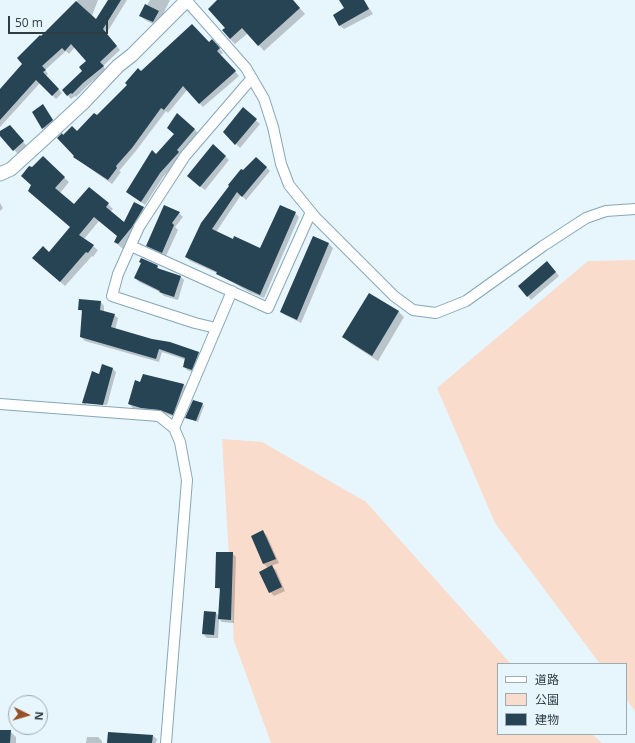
<!DOCTYPE html>
<html>
<head>
<meta charset="utf-8">
<style>
  body { margin:0 }
  #map { position:relative; width:635px; height:743px; overflow:hidden; background:#e7f5fc; font-family:"Open Sans","Noto Sans JP",sans-serif }
  canvas { display:block }
  .legend { position:absolute; left:497px; top:663px; width:130px; height:72px; box-sizing:border-box; background:#e7f5fc; border:1px solid #9dabb2; margin:0; padding:5px 7px; list-style:none; font-size:12px; color:#2e3c43 }
  .legend li { display:flex; align-items:center; gap:8px; height:20px }
  .legend b { width:20px; border:1px solid #9dabb2 }
  .north { position:absolute; left:8px; top:695px; width:40px; height:40px; box-sizing:border-box; background:#e7f5fc; border:1px solid #9dabb2; border-radius:50%; rotate:95deg; font-size:11px; font-weight:700; line-height:16px; text-align:center; color:#2e3c43 }
  .north::after { content:''; display:block; margin:auto; width:14px; height:18px; background:#965127; clip-path:polygon(50% 0,100% 100%,50% 72%,0 100%) }
  .scale { position:absolute; left:8px; top:16px; width:100px; height:18px; box-sizing:border-box; border:2px solid #2e3c43; border-top:0; padding-left:5px; font-size:12px; line-height:14px; white-space:nowrap; color:#2e3c43; -webkit-text-stroke:3px #e7f5fc; paint-order:stroke }
</style>
</head>
<body>
<div id="map">
<canvas width="635" height="743"></canvas>
<ul class="legend">
<li><b style="height:5px;background:#fff"></b>道路</li>
<li><b style="height:11px;background:#fadccc"></b>公園</li>
<li><b style="height:11px;background:#264453"></b>建物</li>
</ul>
<div class="north">N</div>
<div class="scale">50 m</div>
</div>
<script>
const ctx = document.querySelector('canvas').getContext('2d');
ctx.lineJoin = 'round';
function paint(path, color) {
  ctx.fillStyle = color;
  ctx.fill(path, 'evenodd');
}
function toPath(rows) {
  const path = new Path2D();
  for (const r of rows) {
    path.moveTo(r[0], r[1]);
    for (let i = 2; i < r.length; i += 2) path.lineTo(r[i], r[i + 1]);
  }
  return path;
}
function trace(path, color, width, dash) {
  ctx.strokeStyle = color;
  ctx.lineWidth = width;
  ctx.lineCap = dash ? 'butt' : 'round';
  ctx.setLineDash(dash || []);
  ctx.stroke(path);
}
const green = toPath([
  [635,260,635,711,626,699,626,664,600,664,495,523,437,388,588,261],
  [222,439,262,442,366,502,511,664,498,664,498,734,592,734,602,743,271,743,234,641]
]);
const shadow = toPath([
  [78,0,98,0,87,29,90,31,110,0,127,0,106,34,120,50,103,66,106,70,87,86,76,97,75,96,71,99,63,90,83,71,87,62,75,47,69,54,66,51,45,70,48,74,46,76,62,93,56,99,40,83,0,127,0,91,24,64,41,38],
  [150,0,170,0,157,26,145,20,141,16],
  [219,0,293,0,305,14,264,51,248,33,235,44,230,39],
  [340,0,364,0,373,14,344,29,339,25,345,9],
  [209,43,216,44,223,53,220,55,239,76,203,107,187,90,168,113,166,111,135,152,119,171,121,172,112,184,74,157,75,156,63,136,77,133,97,117,141,72],
  [43,106,56,124,47,132,43,128],
  [243,109,260,124,240,148,224,132],
  [194,129,198,133,180,155,182,157,163,177,145,205,127,192,156,155,175,135],
  [13,131,27,146,18,154,0,135,0,133],
  [43,157,69,182,60,193,74,205,108,204,113,209,110,212,124,224,135,203,143,208,148,213,136,232,123,249,115,242,118,236,99,221,84,239,98,250,93,257,92,256,65,286,38,262,50,253,71,228,32,185,32,169],
  [226,157,229,160,205,190,192,180],
  [266,167,270,171,246,200,241,195,216,232,233,240,261,250,295,213,299,217,264,298,249,292,219,274,190,261,186,257,230,186],
  [0,203,3,208,0,211],
  [165,207,179,213,183,217,175,227,178,230,166,256,151,249,147,245],
  [313,237,329,244,333,248,301,323,285,315,281,312],
  [156,266,161,270,180,276,184,280,178,300,164,296,160,292,139,282,135,278],
  [551,266,559,276,531,300,528,296],
  [101,302,104,306,104,312,114,315,118,318,115,330,199,352,202,356,195,373,187,370,184,366,186,360,162,352,159,362,85,341,81,337,83,313,79,309],
  [398,311,404,317,378,361,350,343,344,337],
  [113,369,116,372,107,405,86,403,86,405,107,407,106,408,86,407,83,403,100,375],
  [144,375,184,385,188,389,176,418,164,413,146,411,133,408,129,404,141,383],
  [202,404,204,406,198,422,187,418],
  [263,532,267,536,279,563,271,566,276,570,285,591,274,596,270,592,268,568,264,564,252,537],
  [232,553,236,557,234,623,222,622,219,619,218,638,207,638,203,634,216,613,219,616,221,591,216,587],
  [0,731,10,731,16,737,16,743,0,743],
  [153,736,157,739,156,743,108,743],
  [87,737,98,737,102,741,102,743,86,743]
]);
const building = toPath([
  [108,0,121,0,103,29,117,46,100,62,104,66,83,83,72,94,71,93,67,96,62,90,82,71,79,67,86,61,71,44,65,51,62,48,42,66,46,70,43,72,59,89,52,96,36,80,0,120,0,89,22,64,17,58,40,35,41,36,76,1,96,19],
  [217,0,293,0,300,8,258,46,242,28,230,39,222,30,225,28,208,9],
  [339,0,364,0,369,9,339,26,333,15,344,8],
  [145,4,159,11,153,22,139,16],
  [192,24,209,42,212,39,220,48,217,51,236,71,199,104,183,86,164,110,161,108,132,148,116,166,117,168,108,180,73,157,74,156,57,138,62,133,63,135,72,126,77,131,94,113,97,115,127,85,125,83,138,68,141,71],
  [43,104,53,120,42,129,32,112],
  [243,107,257,119,235,145,223,132],
  [177,113,195,129,177,150,179,152,160,173,141,202,126,192,152,150,156,154,174,134,167,128],
  [10,125,24,141,13,151,0,136,0,131],
  [213,144,226,156,200,187,187,176],
  [43,156,65,177,55,188,74,204,89,187,109,203,106,207,124,222,134,202,144,207,132,227,118,244,114,242,117,236,94,217,79,235,94,245,88,253,86,252,60,282,32,258,43,246,49,252,70,227,28,191,31,185,21,176,29,166,32,167],
  [256,157,267,167,242,197,237,192,212,229,233,239,234,236,260,248,280,205,296,212,260,295,245,288,216,274,217,272,185,257,201,223,229,186,228,185,241,169,243,170],
  [164,205,180,212,172,223,174,225,162,253,146,246],
  [313,236,329,243,297,320,280,312],
  [141,258,157,265,158,266,157,268,181,276,174,297,159,292,160,291,134,278,141,263,139,262],
  [547,261,556,272,527,297,518,286],
  [369,293,399,311,372,356,342,337],
  [79,299,101,301,100,310,115,314,111,327,152,339,170,342,199,352,192,370,183,367,185,358,159,349,156,359,80,337,82,310,78,310],
  [102,364,113,368,103,405,82,403,92,371,99,374],
  [143,374,184,384,173,415,160,410,141,408,128,404,135,380,140,382],
  [193,400,203,403,196,421,185,418],
  [263,530,276,559,263,564,251,536],
  [216,552,233,552,231,620,218,619,220,588,215,588],
  [272,565,282,587,269,593,259,572],
  [204,611,216,612,214,635,202,634],
  [0,730,11,730,10,743,0,743],
  [108,732,153,735,152,743,107,743]
]);
const minor = toPath([
  [186,0,246,68,264,99,273,127,281,164,289,185,315,217,394,296,413,310,436,313,466,301,543,246,586,218,606,211,635,209],
  [131,246,268,308,311,212],
  [216,328,195,323,112,296,118,274,139,227,185,156,252,78],
  [0,404,159,416,174,428,180,442,187,480,166,743],
  [174,428,232,291]
]);
const tertiary = toPath([
  [0,174,11,169,44,139,83,103,118,66,132,55,187,0]
]);
paint(green, '#fadccc');
paint(shadow, '#0003');
paint(building, '#264453');
trace(minor, '#86a7b8', 12);
trace(tertiary, '#86a7b8', 15);
trace(minor, '#fff', 10);
trace(tertiary, '#fff', 13);
</script>
</body>
</html>
